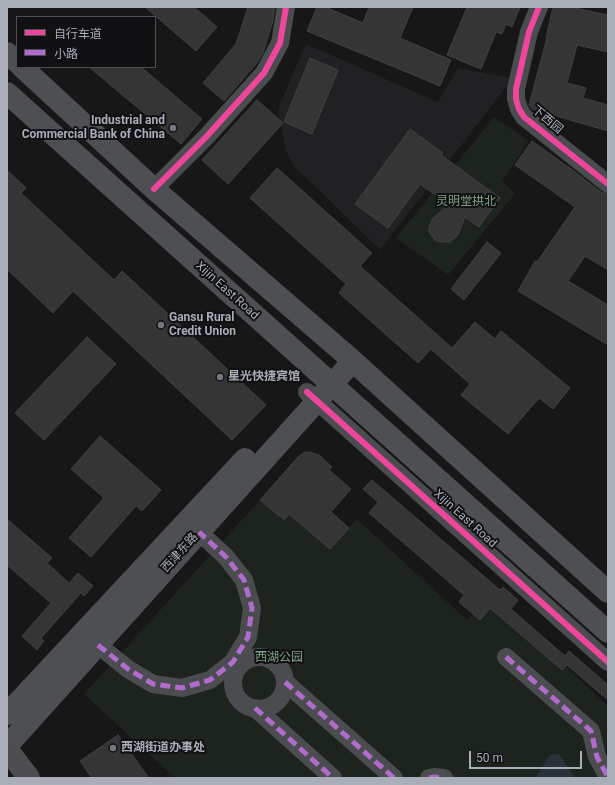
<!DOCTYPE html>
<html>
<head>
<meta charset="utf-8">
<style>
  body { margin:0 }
  #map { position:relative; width:615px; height:785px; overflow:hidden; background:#171717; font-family:Roboto,"Noto Sans SC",sans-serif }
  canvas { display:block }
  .frame { position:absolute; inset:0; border:8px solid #a8adb8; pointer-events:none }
  .legend { position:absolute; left:16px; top:16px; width:140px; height:52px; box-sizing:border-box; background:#111113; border:1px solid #4d4f55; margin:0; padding:5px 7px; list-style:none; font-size:12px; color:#a8adb8 }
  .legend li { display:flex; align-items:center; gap:8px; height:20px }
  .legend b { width:20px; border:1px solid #4d4f55 }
  .scale { position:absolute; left:469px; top:751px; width:113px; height:18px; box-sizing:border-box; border:2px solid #a8adb8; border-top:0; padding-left:5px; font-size:12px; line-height:14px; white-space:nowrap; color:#a8adb8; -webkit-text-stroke:3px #111113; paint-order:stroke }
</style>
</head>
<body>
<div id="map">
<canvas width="615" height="785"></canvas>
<div class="frame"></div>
<ul class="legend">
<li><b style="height:5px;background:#ed469a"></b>自行车道</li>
<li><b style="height:5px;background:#b06ccc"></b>小路</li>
</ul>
<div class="scale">50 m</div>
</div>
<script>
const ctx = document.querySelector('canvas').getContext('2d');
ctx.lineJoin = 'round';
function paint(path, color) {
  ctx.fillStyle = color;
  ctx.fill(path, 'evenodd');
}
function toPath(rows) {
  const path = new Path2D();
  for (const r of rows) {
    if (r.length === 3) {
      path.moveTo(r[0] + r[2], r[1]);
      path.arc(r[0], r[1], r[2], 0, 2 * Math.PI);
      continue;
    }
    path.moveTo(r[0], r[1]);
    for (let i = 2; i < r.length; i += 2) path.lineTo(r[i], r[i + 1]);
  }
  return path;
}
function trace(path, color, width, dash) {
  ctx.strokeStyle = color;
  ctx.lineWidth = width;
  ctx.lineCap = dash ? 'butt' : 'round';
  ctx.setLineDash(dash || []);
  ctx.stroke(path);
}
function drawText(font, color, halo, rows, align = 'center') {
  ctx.font = font + ' Roboto,"Noto Sans SC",sans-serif';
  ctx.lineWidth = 4;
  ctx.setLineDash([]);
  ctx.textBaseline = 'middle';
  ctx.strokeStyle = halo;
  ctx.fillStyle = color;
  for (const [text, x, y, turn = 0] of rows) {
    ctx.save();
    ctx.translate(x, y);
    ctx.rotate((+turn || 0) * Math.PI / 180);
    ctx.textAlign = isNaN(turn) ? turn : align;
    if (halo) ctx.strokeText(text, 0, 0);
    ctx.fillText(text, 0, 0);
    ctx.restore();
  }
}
const built = toPath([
  [306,44,438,102,458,68,513,78,380,250,294,166,286,151,278,109]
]);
const green = toPath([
  [494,117,529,141,502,181,515,194,448,275,396,238],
  [260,500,283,520,289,514,330,549,357,519,467,620,492,597,608,706,608,778,175,778,84,694]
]);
const water = toPath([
  [559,754,575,778,535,778,550,755]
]);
const building = toPath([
  [145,7,194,7,217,27,196,51,145,7],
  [248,7,275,7,273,21,263,53,257,63,224,101,203,83,236,44,248,7],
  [317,7,325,7,363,23,369,7,413,7,400,38,451,60,440,86,307,31,317,7],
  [467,7,520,7,512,27,506,24,502,34,496,32,481,69,447,55,467,7],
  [553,7,570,7,608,15,608,52,577,45,567,83,586,88,583,98,608,105,608,131,532,109,529,105,547,38,546,38,553,7],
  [310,58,338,70,312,134,284,122,310,58],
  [89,67,141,67,202,119,181,144,89,67],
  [257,100,283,123,228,184,202,160,257,100],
  [410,129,443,153,441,155,500,198,479,227,465,217,458,235,450,242,440,242,435,240,429,232,429,227,433,218,449,205,420,184,388,228,355,204,410,129],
  [532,141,574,171,601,192,608,194,608,270,585,256,568,281,608,305,608,345,518,291,535,261,537,262,575,207,515,165,532,141],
  [277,168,372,253,360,266,452,348,475,322,495,339,501,331,570,388,553,409,539,398,508,434,461,395,470,384,431,349,418,363,339,293,346,284,250,198,277,168],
  [7,170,26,188,21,193,114,280,122,271,266,405,232,440,73,291,53,313,7,269,7,170],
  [487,242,501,253,464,300,451,289,487,242],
  [87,337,116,364,44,440,15,413,87,337],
  [100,436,161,490,142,511,136,506,91,557,69,538,104,498,71,469,100,436],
  [305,452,310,452,319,455,332,467,329,470,351,489,331,512,349,528,330,549,289,514,284,520,260,500,298,457,305,452],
  [372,480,500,590,503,587,518,600,511,609,565,656,569,651,608,685,608,700,567,665,562,670,490,608,480,620,459,602,464,595,369,513,378,502,363,489,372,480],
  [7,519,52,558,47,563,69,583,78,573,93,586,84,596,81,593,41,638,44,641,37,650,22,636,51,603,7,565,7,519],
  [118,735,149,778,92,778,80,761,118,735]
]);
const minor = toPath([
  [539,7,529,32,516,89,516,99,519,109,524,117,608,184],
  [154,189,207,136,264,73,280,43,286,7],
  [307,392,608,662],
  [98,645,128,669,153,684,182,688,210,680,233,662,248,637,252,608,244,580,226,557,199,532],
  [506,657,591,731,597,757,608,777],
  [259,683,26],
  [285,682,394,778],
  [255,708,333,778],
  [429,778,434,777,444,778]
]);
const major = toPath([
  [7,53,17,62],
  [22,67,154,189,344,353,608,592],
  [7,93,608,632],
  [7,714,245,459],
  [7,746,353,361]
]);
const highway = toPath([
  [7,749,29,778]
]);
const quiet = toPath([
  [98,645,128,669,153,684,182,688,210,680,233,662,248,637,252,608,244,580,226,557,199,532],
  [506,657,591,731,597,757,608,777],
  [285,682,394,778],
  [255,708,333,778],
  [429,778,434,777,444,778]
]);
const cycleway = toPath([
  [539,7,529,32,516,89,516,99,519,109,524,117,608,184],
  [154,189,207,136,264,73,280,43,286,7],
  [307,392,608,662]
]);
const markers = [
  [173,128,4,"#757880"],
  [161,325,4,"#757880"],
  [220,377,4,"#757880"],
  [113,748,4,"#757880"]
];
const streetNames = [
  ["下西园",547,120,40],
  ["Xijin East Road",227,291,42],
  ["Xijin East Road",465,519,42],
  ["西津东路",180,553,-48]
];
const poiNames = [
  ["Industrial and",165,121,"right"],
  ["Commercial Bank of China",165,135,"right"],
  ["Gansu Rural",169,318],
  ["Credit Union",169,332],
  ["星光快捷宾馆",228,377],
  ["西湖街道办事处",121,748]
];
const parkNames = [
  ["灵明堂拱北",466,202],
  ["西湖公园",279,658]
];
paint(built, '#212123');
paint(green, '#1d241e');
paint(water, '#2a3239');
paint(building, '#353536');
trace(building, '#3f4043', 1);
trace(minor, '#4b4c50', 18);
trace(major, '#4d4f52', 22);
trace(highway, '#4e4e51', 22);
trace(quiet, '#b06ccc', 5, [10, 5]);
trace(cycleway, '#ed469a', 6);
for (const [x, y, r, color] of markers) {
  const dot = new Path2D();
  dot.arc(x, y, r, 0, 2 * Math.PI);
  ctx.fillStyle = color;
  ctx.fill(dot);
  trace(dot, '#111113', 1.5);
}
drawText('12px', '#a8adb8', '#111113', streetNames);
drawText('bold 12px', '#a8adb8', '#111113', poiNames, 'left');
drawText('12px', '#7fa381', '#111113', parkNames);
</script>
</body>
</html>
